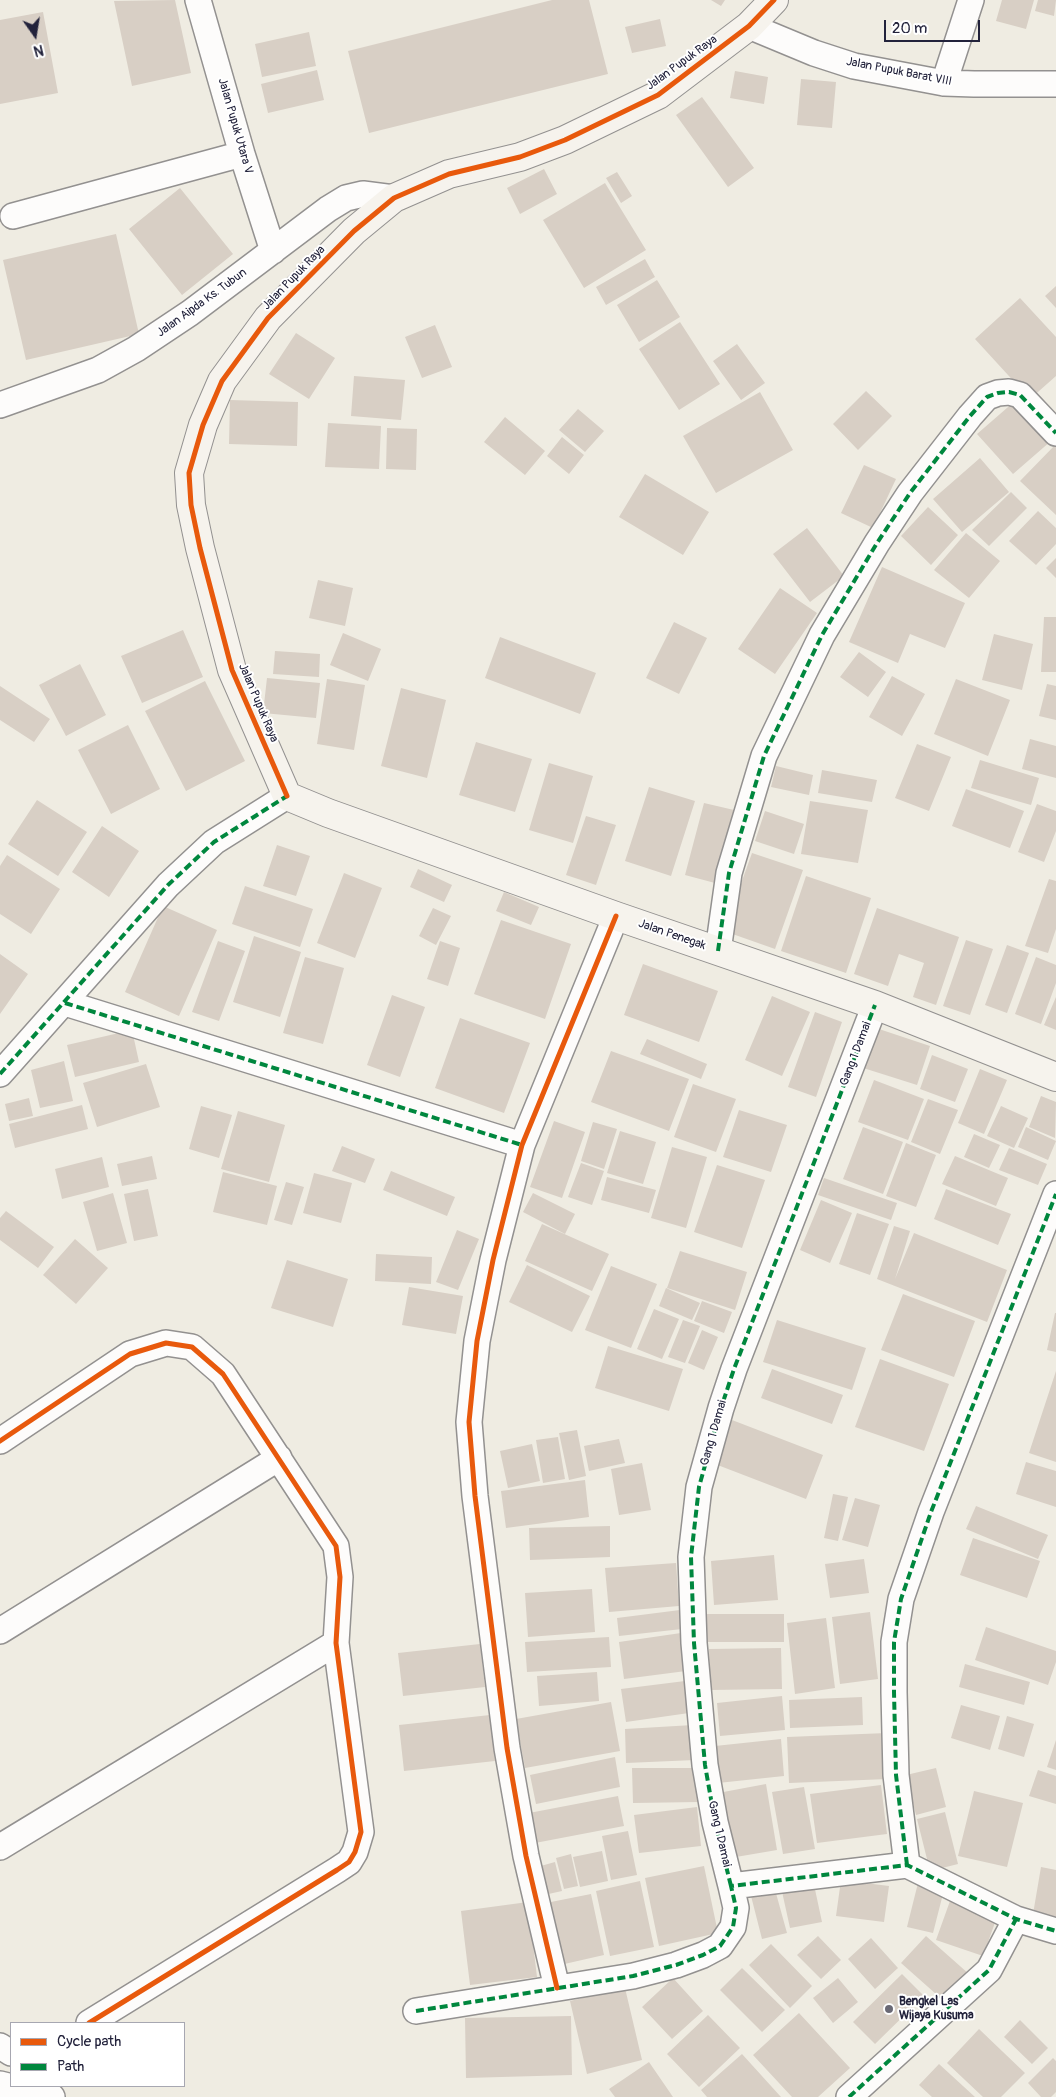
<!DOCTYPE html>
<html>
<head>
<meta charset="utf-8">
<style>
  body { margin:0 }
  #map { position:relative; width:1056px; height:2097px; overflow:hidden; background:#efece2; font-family:Pangolin,sans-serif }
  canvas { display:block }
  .legend { position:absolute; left:10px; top:2022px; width:175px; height:65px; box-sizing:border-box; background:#fff; border:1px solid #a7a7b1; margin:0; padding:6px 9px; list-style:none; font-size:15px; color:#22223b }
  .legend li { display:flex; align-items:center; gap:10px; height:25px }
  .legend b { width:25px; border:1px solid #a7a7b1 }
  .north { position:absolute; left:10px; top:10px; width:50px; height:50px; -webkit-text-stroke:4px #fff; paint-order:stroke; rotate:167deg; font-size:14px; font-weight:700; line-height:20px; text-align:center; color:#22223b }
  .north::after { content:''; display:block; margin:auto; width:18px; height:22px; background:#22223b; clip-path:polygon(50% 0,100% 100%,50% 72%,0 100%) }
  .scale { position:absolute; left:884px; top:20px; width:96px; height:22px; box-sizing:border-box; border:2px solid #22223b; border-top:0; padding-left:6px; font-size:15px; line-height:18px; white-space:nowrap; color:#22223b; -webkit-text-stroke:4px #fff; paint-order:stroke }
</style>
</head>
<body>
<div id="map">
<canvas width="1056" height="2097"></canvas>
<ul class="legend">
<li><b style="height:6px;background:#e8590c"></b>Cycle path</li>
<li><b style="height:6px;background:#00873e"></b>Path</li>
</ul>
<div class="north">N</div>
<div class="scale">20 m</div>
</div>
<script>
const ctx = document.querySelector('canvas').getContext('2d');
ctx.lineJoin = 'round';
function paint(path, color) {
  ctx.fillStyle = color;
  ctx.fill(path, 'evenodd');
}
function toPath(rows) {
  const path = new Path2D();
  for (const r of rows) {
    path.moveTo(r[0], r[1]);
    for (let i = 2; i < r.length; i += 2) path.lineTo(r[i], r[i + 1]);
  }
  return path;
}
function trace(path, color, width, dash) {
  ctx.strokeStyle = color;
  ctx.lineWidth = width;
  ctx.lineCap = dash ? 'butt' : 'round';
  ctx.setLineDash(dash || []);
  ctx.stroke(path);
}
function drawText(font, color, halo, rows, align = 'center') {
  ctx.font = font + ' Pangolin,sans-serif';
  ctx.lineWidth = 4;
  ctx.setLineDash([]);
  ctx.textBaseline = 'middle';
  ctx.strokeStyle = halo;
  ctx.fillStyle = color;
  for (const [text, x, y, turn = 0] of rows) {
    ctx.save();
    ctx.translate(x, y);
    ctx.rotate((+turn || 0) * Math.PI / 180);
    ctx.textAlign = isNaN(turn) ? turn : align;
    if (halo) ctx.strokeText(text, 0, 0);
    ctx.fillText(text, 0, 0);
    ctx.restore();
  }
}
const building = toPath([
  [175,0,191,73,132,86,114,1],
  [552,0,589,0,608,74,369,133,348,51],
  [711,0,725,0,721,6],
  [1002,0,1034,0,1026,29,996,21],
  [1038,0,1056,0,1054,16,1035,11],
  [43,12,58,93,0,104,0,20],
  [660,19,666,46,632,53,625,27],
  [309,32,316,66,262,77,255,44],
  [317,70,324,100,268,113,261,84],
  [735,71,768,77,764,104,730,98],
  [801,79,836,82,832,128,797,125],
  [702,97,754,168,728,187,676,115],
  [544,169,557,194,520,214,507,188],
  [617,172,632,196,621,203,606,178],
  [605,183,646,250,584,288,543,220],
  [180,188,233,254,182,295,129,229],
  [116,234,139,334,26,360,3,260],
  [645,259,655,277,606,305,596,287],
  [657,280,680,317,639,342,617,305],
  [1056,286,1056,308,1045,296],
  [1020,298,1056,337,1056,376,1030,399,975,339],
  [680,322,720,384,679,410,639,349],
  [435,325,452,367,422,378,405,337],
  [296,333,335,358,309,399,269,374],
  [737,344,765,383,741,400,713,361],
  [354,376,405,380,401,420,351,416],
  [866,391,892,416,858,450,833,424],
  [760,392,793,450,716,493,683,436],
  [230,400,298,402,297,446,229,444],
  [1015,401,1051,441,1013,474,977,434],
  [578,409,604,431,585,452,559,430],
  [505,417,545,451,525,475,484,442],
  [328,423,381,426,379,469,325,467],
  [387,428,417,429,416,470,386,469],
  [562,437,584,455,569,474,547,456],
  [1056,444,1056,515,1020,481],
  [980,458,1009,492,962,532,933,499],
  [864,465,896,479,873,528,841,513],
  [645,474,709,512,683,555,619,517],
  [1011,492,1027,508,989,546,972,530],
  [928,507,958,535,931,565,901,536],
  [1038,511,1056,528,1056,544,1036,565,1009,541],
  [807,528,844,576,810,602,773,554],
  [966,533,1000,561,969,598,934,570],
  [1056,558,1056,578,1046,568],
  [882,567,965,603,945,648,910,634,898,663,849,642],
  [318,580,353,588,345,626,309,618],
  [780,588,817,613,775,674,738,649],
  [1044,617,1056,617,1056,672,1041,672],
  [674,622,707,638,679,694,646,678],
  [183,630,203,677,142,703,121,656],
  [343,633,381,649,368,681,330,665],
  [994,634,1033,644,1022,690,982,680],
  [500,637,596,673,580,714,485,678],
  [275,651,320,654,319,677,273,674],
  [859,652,886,672,868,697,840,677],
  [80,664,106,715,66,736,39,685],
  [892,676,925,694,902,736,869,717],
  [267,678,320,683,316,718,263,713],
  [327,679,365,685,354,750,317,744],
  [956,679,1010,700,988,756,934,734],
  [205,681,245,761,186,791,145,711],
  [1047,684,1056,686,1056,720,1039,716],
  [0,686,50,719,34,742,0,720],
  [401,688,446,700,427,778,381,766],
  [128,725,160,789,111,814,78,750],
  [1030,739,1056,746,1056,778,1022,769],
  [476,742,532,759,515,812,459,795],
  [917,744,951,757,929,811,895,798],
  [980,760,1039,778,1031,805,971,788],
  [549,763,593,776,573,843,529,830],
  [776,766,813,775,809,795,771,787],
  [822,770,877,780,872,802,818,793],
  [649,787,695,801,671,876,625,861],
  [966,789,1024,811,1010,848,952,826],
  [37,800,87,832,58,876,8,844],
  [810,801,868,810,858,863,801,854],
  [704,803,734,810,715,883,685,875],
  [1037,804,1056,811,1056,831,1044,862,1018,852],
  [765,811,804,824,794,854,755,841],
  [586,816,616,825,596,885,566,875],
  [102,826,139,851,109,897,72,872],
  [277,845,310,856,296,896,263,886],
  [752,853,803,870,775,949,724,931],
  [7,855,60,889,31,934,0,914,0,866],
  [418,869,452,885,444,902,410,887],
  [344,873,382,888,355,958,317,943],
  [806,876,871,898,846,973,781,951],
  [1049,879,1056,881,1056,929,1048,953,1025,946],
  [245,886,313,909,300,947,232,924],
  [504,892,539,907,531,925,496,911],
  [163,906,217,930,179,1016,125,992],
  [433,908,451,916,436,945,419,936],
  [877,908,959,937,936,1005,913,997,924,963,899,954,888,986,854,974],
  [501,920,571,944,545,1019,474,994],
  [254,936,301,952,280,1017,233,1002],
  [966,940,993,949,970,1015,943,1006],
  [218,941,245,951,219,1021,192,1012],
  [440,941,460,948,448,986,427,979],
  [1007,945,1029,953,1007,1013,985,1005],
  [0,954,28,974,0,1014],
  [305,957,344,968,323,1044,283,1033],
  [1036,957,1056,965,1056,983,1041,1024,1015,1014],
  [643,964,718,991,699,1042,624,1015],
  [392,995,425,1007,400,1077,367,1065],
  [772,996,810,1012,782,1076,745,1060],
  [1056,997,1056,1030,1044,1025],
  [815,1012,842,1022,816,1097,788,1087],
  [460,1018,530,1043,504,1113,435,1088],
  [870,1026,930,1046,917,1085,857,1066],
  [132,1030,139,1062,75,1077,67,1045],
  [647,1039,707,1064,701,1079,640,1054],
  [611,1051,689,1079,669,1131,591,1102],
  [932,1055,968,1069,955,1102,920,1089],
  [64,1061,73,1101,40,1108,31,1070],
  [146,1064,160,1107,97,1127,83,1083],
  [980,1069,1007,1080,984,1134,958,1123],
  [874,1080,924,1099,908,1140,858,1122],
  [693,1084,736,1099,716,1152,674,1137],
  [1041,1096,1056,1102,1055,1138,1029,1127],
  [29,1098,33,1116,9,1121,5,1104],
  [928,1099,958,1110,940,1154,911,1142],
  [82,1105,88,1129,15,1148,9,1124],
  [201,1106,232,1115,219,1158,189,1149],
  [1001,1106,1028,1118,1014,1148,987,1136],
  [739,1110,787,1125,771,1172,723,1157],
  [238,1111,285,1125,269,1182,221,1169],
  [554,1121,585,1132,562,1198,530,1187],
  [593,1122,617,1129,604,1169,581,1161],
  [863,1127,903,1142,883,1194,843,1179],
  [1026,1127,1056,1141,1048,1160,1018,1147],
  [620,1131,656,1142,643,1184,607,1173],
  [974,1134,1000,1145,989,1168,964,1157],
  [906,1143,936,1155,916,1207,886,1196],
  [342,1146,375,1159,365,1183,332,1171],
  [672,1147,707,1157,686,1228,651,1218],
  [1009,1148,1047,1164,1038,1185,999,1170],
  [152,1156,157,1179,122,1186,117,1164],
  [955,1156,1008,1178,996,1206,942,1184],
  [102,1157,109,1187,62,1199,55,1169],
  [581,1163,604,1171,592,1205,568,1197],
  [717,1165,765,1180,742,1248,694,1232],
  [391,1171,455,1197,447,1216,383,1190],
  [223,1172,277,1186,267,1225,213,1212],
  [314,1173,352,1183,341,1223,303,1213],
  [607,1177,656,1190,649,1213,601,1200],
  [824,1178,897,1203,891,1220,818,1195],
  [286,1182,304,1187,292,1225,274,1220],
  [148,1189,158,1236,134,1241,124,1194],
  [946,1189,1011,1214,998,1245,934,1219],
  [113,1193,127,1243,97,1251,83,1202],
  [533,1193,575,1214,565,1234,523,1212],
  [821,1200,852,1213,830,1263,800,1250],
  [6,1211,54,1247,38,1268,0,1240,0,1218],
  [857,1213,889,1224,870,1275,839,1264],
  [542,1224,609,1254,592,1291,525,1261],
  [894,1226,910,1231,895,1279,914,1233,1007,1270,987,1322,877,1279],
  [457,1230,479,1239,458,1290,436,1282],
  [75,1239,108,1268,76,1304,43,1275],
  [680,1251,747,1272,735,1310,667,1288],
  [376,1254,432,1257,431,1284,375,1281],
  [287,1260,348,1279,333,1327,271,1308],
  [527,1265,590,1296,572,1332,509,1302],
  [611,1266,657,1284,631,1348,585,1330],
  [409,1287,463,1296,456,1334,402,1325],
  [666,1288,700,1303,692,1320,659,1306],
  [903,1294,975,1321,954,1377,881,1350],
  [702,1301,732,1312,724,1333,694,1321],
  [654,1309,679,1319,662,1359,637,1349],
  [1055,1313,1056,1313,1056,1352,1047,1350],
  [683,1320,700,1326,685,1363,668,1357],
  [777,1320,866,1348,852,1390,763,1362],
  [702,1330,718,1337,704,1370,688,1363],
  [608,1346,683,1369,669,1411,595,1388],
  [880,1359,949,1384,924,1451,855,1427],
  [772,1369,843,1395,832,1424,761,1398],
  [1056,1371,1056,1462,1029,1453],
  [732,1420,823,1455,806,1499,715,1464],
  [577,1430,586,1476,569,1480,559,1433],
  [558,1437,565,1479,543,1483,536,1440],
  [619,1439,625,1463,589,1471,584,1446],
  [532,1444,540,1481,508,1488,500,1451],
  [1026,1462,1056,1471,1056,1507,1016,1494],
  [642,1463,651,1510,619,1515,611,1469],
  [585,1480,589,1517,506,1528,501,1491],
  [833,1494,848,1497,838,1541,824,1538],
  [855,1498,880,1505,868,1547,842,1540],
  [976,1506,1048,1535,1038,1559,966,1529],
  [610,1526,610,1557,530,1560,529,1528],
  [973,1538,1040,1561,1027,1598,960,1575],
  [774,1555,778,1600,714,1605,711,1561],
  [864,1559,869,1593,830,1598,825,1564],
  [676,1563,679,1606,609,1612,605,1568],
  [592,1589,595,1632,528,1637,525,1593],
  [680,1610,682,1629,619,1636,617,1618],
  [870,1612,878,1679,840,1684,832,1617],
  [704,1614,784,1614,784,1642,704,1642],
  [826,1618,835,1688,795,1694,787,1623],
  [986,1627,1056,1651,1056,1662,1048,1685,975,1660],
  [681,1633,686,1671,624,1679,619,1642],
  [609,1637,611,1667,527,1672,525,1642],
  [480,1644,485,1687,403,1696,398,1653],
  [781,1648,782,1689,710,1690,709,1649],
  [965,1664,1030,1682,1024,1705,959,1687],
  [597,1672,599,1701,539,1706,537,1676],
  [685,1681,689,1713,626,1722,621,1689],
  [782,1696,785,1730,720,1736,717,1703],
  [862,1697,863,1725,790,1728,789,1700],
  [611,1702,620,1751,525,1768,516,1719],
  [961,1705,1000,1716,990,1750,951,1738],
  [490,1715,495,1761,404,1771,399,1725],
  [1007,1716,1034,1724,1024,1757,998,1749],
  [693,1725,695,1760,626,1763,625,1729],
  [887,1733,888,1779,789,1783,787,1737],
  [781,1739,784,1776,718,1783,715,1746],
  [1056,1740,1056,1770,1047,1767],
  [615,1757,620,1787,536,1804,530,1775],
  [632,1768,699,1768,699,1802,633,1803],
  [936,1768,946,1807,916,1815,906,1775],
  [1038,1770,1056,1776,1056,1804,1029,1796],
  [766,1784,777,1850,730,1858,718,1793],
  [881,1785,887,1834,817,1843,810,1794],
  [804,1787,815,1849,783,1854,772,1792],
  [974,1791,1023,1803,1007,1867,958,1856],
  [618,1796,624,1826,535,1843,529,1813],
  [697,1807,701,1846,639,1853,634,1815],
  [945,1812,958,1864,930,1871,917,1819],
  [628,1831,637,1875,611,1880,602,1836],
  [602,1851,608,1881,580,1887,573,1857],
  [571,1854,578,1886,564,1889,556,1858],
  [555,1862,562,1891,544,1895,537,1867],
  [704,1866,718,1933,659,1946,645,1878],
  [1041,1867,1056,1870,1056,1917,1033,1914],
  [813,1880,822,1922,790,1928,781,1887],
  [841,1880,889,1886,884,1922,836,1916],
  [640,1881,654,1947,610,1956,596,1891],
  [918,1883,944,1890,933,1933,907,1927],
  [774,1886,787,1933,762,1939,750,1892],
  [591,1894,604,1955,560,1965,546,1903],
  [950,1901,997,1917,983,1956,936,1940],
  [528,1902,537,1977,470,1985,461,1911],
  [818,1936,841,1960,821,1979,797,1955],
  [926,1936,969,1974,945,2002,901,1963],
  [871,1938,898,1968,875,1989,848,1959],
  [771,1944,812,1986,790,2008,749,1965],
  [742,1968,785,2010,762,2032,720,1990],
  [902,1974,924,1996,875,2044,853,2022],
  [673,1978,703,2011,672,2039,642,2007],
  [838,1978,858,2002,833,2023,813,1998],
  [625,1988,642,2060,587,2074,570,2001],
  [799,2013,850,2068,818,2097,792,2097,753,2055],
  [708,2015,740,2048,699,2087,667,2054],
  [571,2016,572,2075,466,2078,465,2018],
  [1020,2020,1048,2048,1032,2064,1004,2037],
  [979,2029,1025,2073,1001,2097,983,2097,947,2063],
  [742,2054,781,2097,707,2097,701,2090],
  [1053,2058,1056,2061,1056,2092,1051,2097,1041,2097,1028,2083],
  [649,2062,673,2097,615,2097,609,2089],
  [939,2064,975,2097,932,2097,919,2085]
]);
const street = toPath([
  [198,0,242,154,273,251],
  [749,26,814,53,854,66,944,83,974,84,1056,84],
  [944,83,971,0],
  [13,216,242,154],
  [0,405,98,370,136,349,190,313,328,209,346,198,363,194,394,198],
  [718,951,729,873,764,756,822,635,877,543,910,493,970,416,987,397,998,393,1009,392,1020,395,1056,433],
  [65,1003,522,1145],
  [0,1074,168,885,214,842,287,796],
  [0,1441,130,1354,166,1343,192,1347,223,1374,336,1546,340,1577,336,1643,361,1832,355,1852,349,1862,337,1870,89,2023],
  [0,1631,279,1458],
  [0,1847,336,1643],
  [907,1865,896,1775,894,1692,894,1642,901,1599,931,1512,1056,1194],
  [731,1886,715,1822,705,1765,694,1643,691,1557,699,1487,721,1408,734,1369,875,1005],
  [557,1988,526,1856,507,1748,475,1496,469,1422,477,1341,493,1260,522,1145,616,916],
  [416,2011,633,1976,676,1965,703,1955,720,1946,733,1927,736,1908,731,1886,907,1865,1016,1919,1056,1931],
  [0,2046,11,2053],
  [0,2084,52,2097],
  [849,2097,989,1970,1016,1919]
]);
const secondary = toPath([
  [774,0,749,26,658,95,565,140,520,157,449,174,394,198,354,231,268,318,222,381,203,425,189,473,191,505,200,548,232,670,287,796,328,813,616,916,875,1005,1056,1077]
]);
const quiet = toPath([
  [718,951,729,873,764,756,822,635,877,543,910,493,970,416,987,397,998,393,1009,392,1020,395,1056,433],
  [65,1003,522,1145],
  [0,1074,168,885,214,842,287,796],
  [907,1865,896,1775,894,1692,894,1642,901,1599,931,1512,1056,1194],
  [731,1886,715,1822,705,1765,694,1643,691,1557,699,1487,721,1408,734,1369,875,1005],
  [416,2011,633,1976,676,1965,703,1955,720,1946,733,1927,736,1908,731,1886,907,1865,1016,1919,1056,1931],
  [849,2097,989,1970,1016,1919]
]);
const cycleway = toPath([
  [287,796,232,670,200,548,191,505,189,473,203,425,222,381,268,318,354,231,394,198,449,174,520,157,565,140,658,95,749,26,774,0],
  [0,1441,130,1354,166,1343,192,1347,223,1374,336,1546,340,1577,336,1643,361,1832,355,1852,349,1862,337,1870,89,2023],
  [557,1988,526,1856,507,1748,475,1496,469,1422,477,1341,493,1260,522,1145,616,916]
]);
const markers = [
  [889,2009,5,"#6a6975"]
];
const streetNames = [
  ["Jalan Pupuk Raya",682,63,-36],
  ["Jalan Pupuk Barat VIII",899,72,11],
  ["Jalan Pupuk Utara V",235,126,74],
  ["Jalan Pupuk Raya",294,278,-46],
  ["Jalan Aipda Ks. Tubun",202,303,-36],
  ["Jalan Pupuk Raya",258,703,67],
  ["Jalan Penegak",672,935,19],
  ["Gang 1 Damai",856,1054,-69],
  ["Gang 1 Damai",714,1433,-74],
  ["Gang 1 Damai",719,1834,77]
];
const poiNames = [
  ["Bengkel Las",899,2002],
  ["Wijaya Kusuma",899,2016]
];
paint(building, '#d8cfc5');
trace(street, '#939190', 28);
trace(secondary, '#939190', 30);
trace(street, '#fdfcfb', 25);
trace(secondary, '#f6f3ed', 28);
trace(quiet, '#00873e', 4, [8, 4]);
trace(cycleway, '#e8590c', 5);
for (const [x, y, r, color] of markers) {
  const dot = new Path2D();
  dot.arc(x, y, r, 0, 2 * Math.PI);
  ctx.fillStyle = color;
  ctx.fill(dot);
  trace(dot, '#fff', 2);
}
drawText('12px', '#22223b', '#fff', streetNames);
drawText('bold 12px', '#22223b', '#fff', poiNames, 'left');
</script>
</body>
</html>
